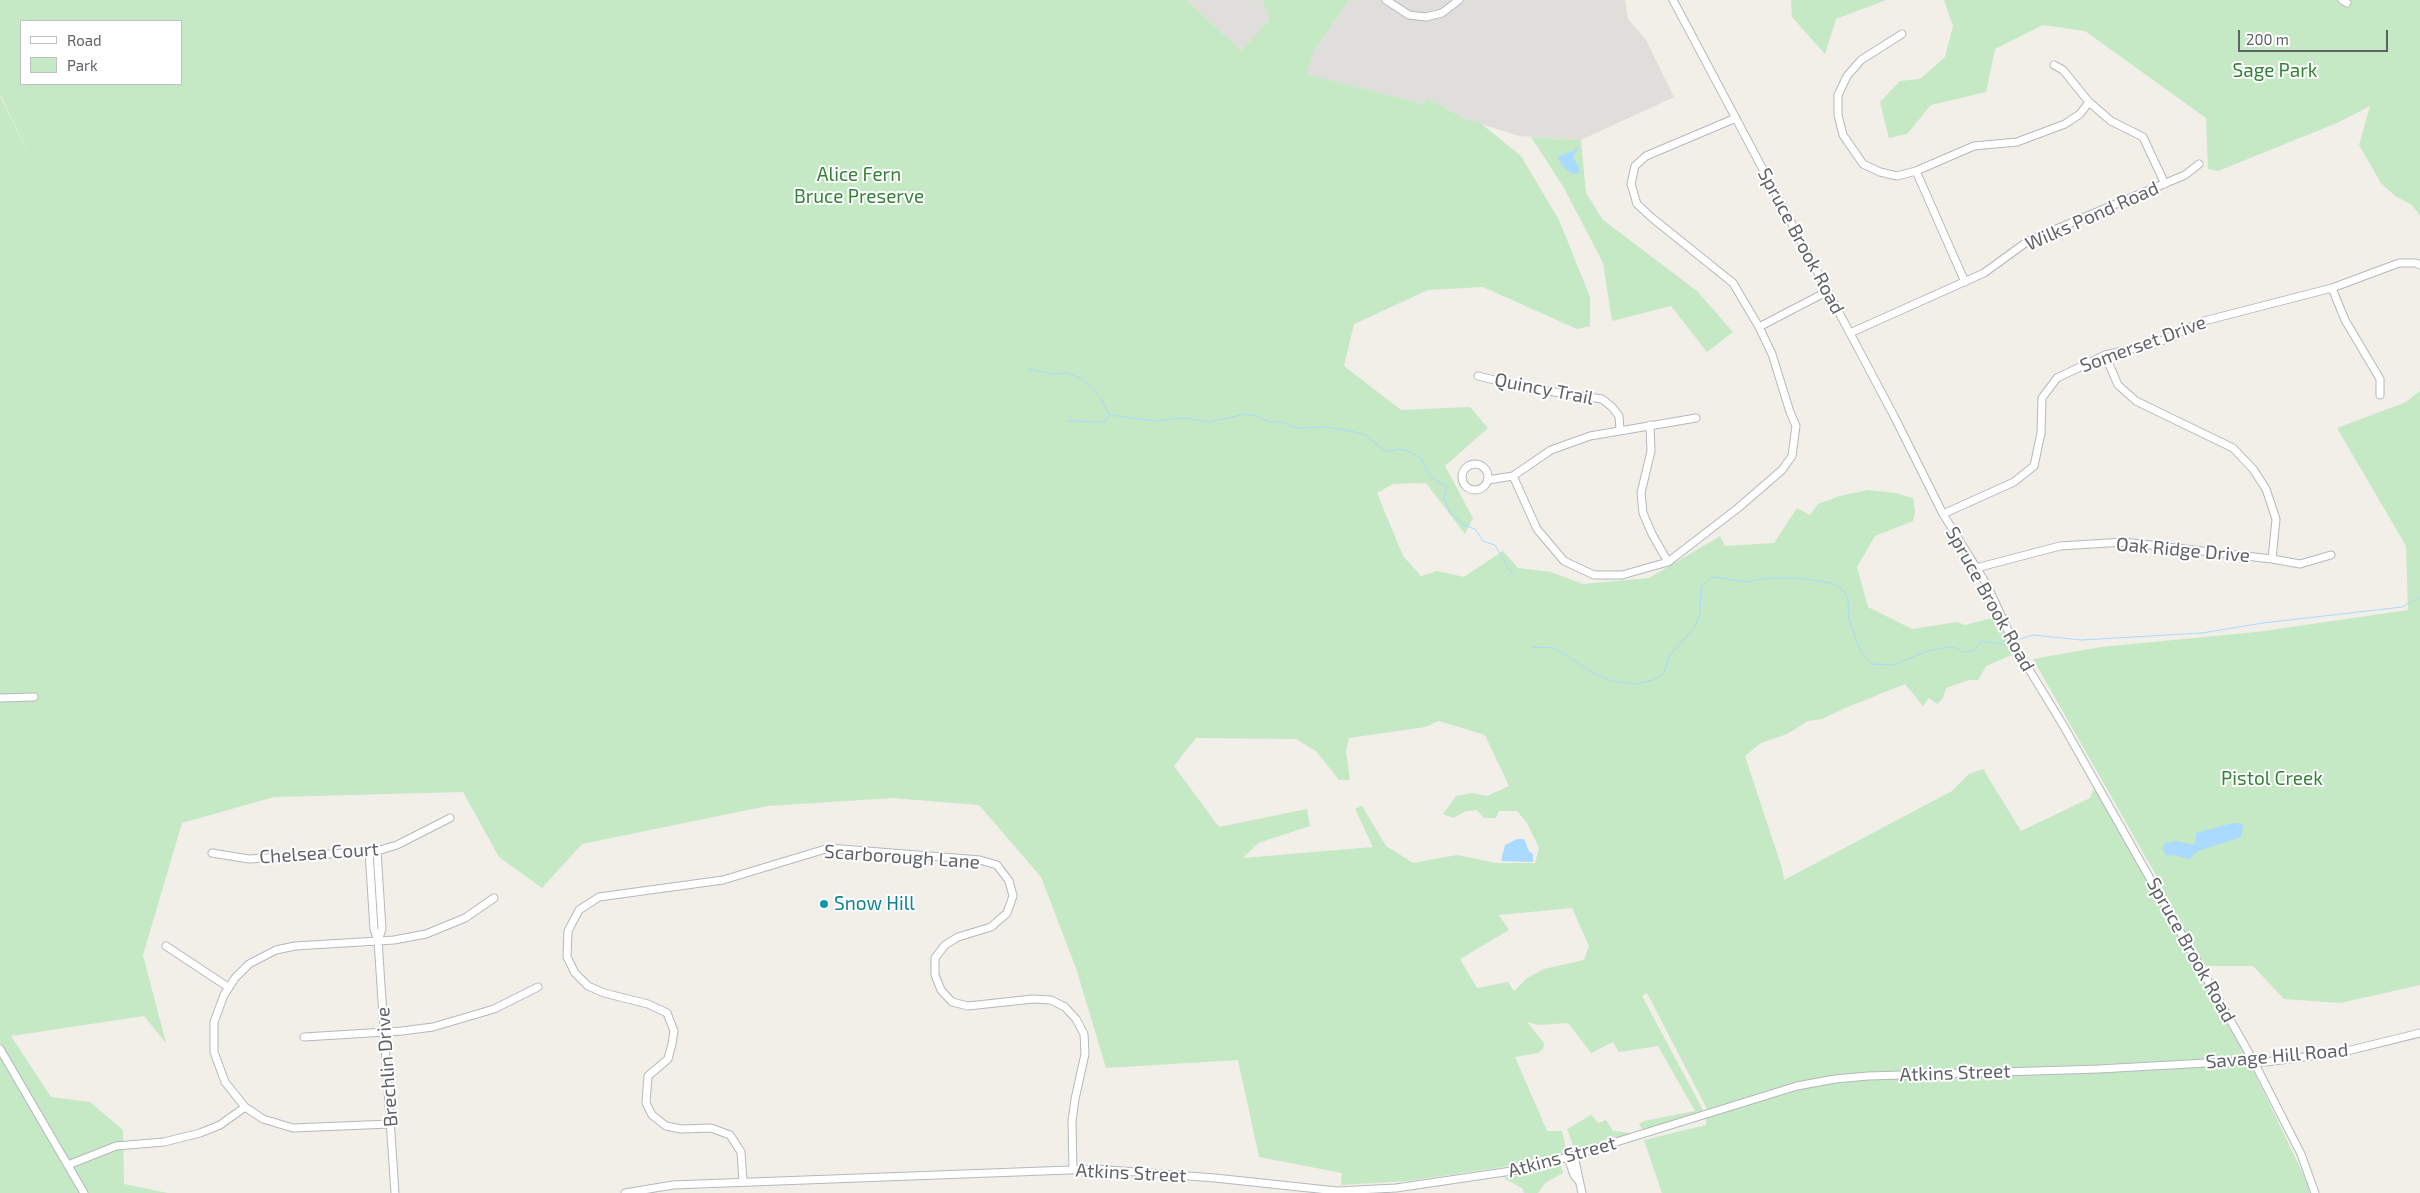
<!DOCTYPE html>
<html>
<head>
<meta charset="utf-8">
<style>
  body { margin:0 }
  #map { position:relative; width:2420px; height:1193px; overflow:hidden; background:#f1efe8; font-family:"Exo 2",sans-serif }
  canvas { display:block }
  .legend { position:absolute; left:20px; top:20px; width:162px; height:65px; box-sizing:border-box; background:#fff; border:1px solid #bfc1c3; margin:0; padding:6px 9px; list-style:none; font-size:15px; color:#5f6368 }
  .legend li { display:flex; align-items:center; gap:10px; height:25px }
  .legend b { width:25px; border:1px solid #bfc1c3 }
  .scale { position:absolute; left:2238px; top:30px; width:150px; height:22px; box-sizing:border-box; border:2px solid #5f6368; border-top:0; padding-left:6px; font-size:15px; line-height:18px; white-space:nowrap; color:#5f6368; -webkit-text-stroke:4px #fff; paint-order:stroke }
</style>
</head>
<body>
<div id="map">
<canvas width="2420" height="1193"></canvas>
<ul class="legend">
<li><b style="height:6px;background:#fff"></b>Road</li>
<li><b style="height:14px;background:#c5e8c5"></b>Park</li>
</ul>
<div class="scale">200 m</div>
</div>
<script>
const ctx = document.querySelector('canvas').getContext('2d');
ctx.lineJoin = 'round';
function paint(path, color) {
  ctx.fillStyle = color;
  ctx.fill(path, 'evenodd');
}
function toPath(rows) {
  const path = new Path2D();
  for (const r of rows) {
    if (r.length === 3) {
      path.moveTo(r[0] + r[2], r[1]);
      path.arc(r[0], r[1], r[2], 0, 2 * Math.PI);
      continue;
    }
    path.moveTo(r[0], r[1]);
    for (let i = 2; i < r.length; i += 2) path.lineTo(r[i], r[i + 1]);
  }
  return path;
}
function trace(path, color, width, dash) {
  ctx.strokeStyle = color;
  ctx.lineWidth = width;
  ctx.lineCap = dash ? 'butt' : 'round';
  ctx.setLineDash(dash || []);
  ctx.stroke(path);
}
function drawText(font, color, halo, rows, align = 'center') {
  ctx.font = font + ' "Exo 2",sans-serif';
  ctx.lineWidth = 4;
  ctx.setLineDash([]);
  ctx.textBaseline = 'middle';
  ctx.strokeStyle = halo;
  ctx.fillStyle = color;
  for (const [text, x, y, turn = 0] of rows) {
    ctx.save();
    ctx.translate(x, y);
    ctx.rotate((+turn || 0) * Math.PI / 180);
    ctx.textAlign = isNaN(turn) ? turn : align;
    if (halo) ctx.strokeText(text, 0, 0);
    ctx.fillText(text, 0, 0);
    ctx.restore();
  }
}
const industrial = toPath([
  [1187,0,1264,0,1262,2,1270,19,1241,51],
  [1349,0,1625,0,1628,19,1646,40,1674,97,1581,140,1519,136,1465,119,1427,98,1424,104,1305,74,1315,49]
]);
const green = toPath([
  [0,0,1187,0,1241,51,1270,19,1262,2,1264,0,1349,0,1315,49,1306,74,1424,104,1427,98,1465,119,1479,122,1521,156,1559,220,1590,297,1590,326,1577,329,1483,287,1428,290,1354,324,1344,366,1401,410,1470,407,1488,428,1445,466,1473,518,1465,534,1426,483,1393,484,1377,493,1403,556,1421,576,1437,571,1464,577,1503,551,1518,568,1551,572,1583,584,1649,578,1720,536,1725,546,1774,543,1797,508,1810,515,1818,504,1840,496,1868,490,1896,493,1913,498,1915,512,1913,521,1875,536,1857,567,1868,607,1912,629,1957,622,1965,625,1996,617,2014,654,1986,666,1978,680,1969,680,1946,688,1943,698,1937,704,1929,698,1923,706,1905,684,1850,706,1822,719,1808,721,1787,734,1761,743,1745,756,1782,868,1784,880,1952,791,1969,774,1983,769,2021,831,2090,798,2094,788,2149,880,2157,877,2033,659,2101,647,2257,632,2408,610,2406,546,2337,428,2406,402,2420,391,2420,985,2340,1003,2284,999,2253,966,2203,966,2307,1182,2310,1193,1662,1193,1644,1140,1706,1125,1707,1109,1647,993,1642,996,1704,1112,1662,1126,1642,1129,1639,1124,1644,1121,1695,1111,1658,1046,1619,1052,1613,1042,1591,1053,1568,1023,1538,1025,1527,1022,1544,1043,1543,1049,1538,1053,1515,1057,1547,1131,1562,1131,1567,1152,1498,1168,1408,1181,1341,1185,1342,1173,1259,1157,1238,1060,1106,1068,1076,968,1041,877,979,805,893,798,767,806,582,844,542,888,499,857,463,792,274,797,182,823,143,955,166,1043,144,1016,11,1036,51,1097,90,1102,123,1130,124,1184,168,1193,0,1193,0,96,37,171,0,94],
  [21,21,181,21,181,84,21,84],
  [1439,721,1485,735,1509,786,1487,796,1472,793,1456,796,1443,814,1453,818,1466,811,1477,810,1484,818,1496,818,1499,811,1517,811,1527,823,1539,848,1535,863,1496,863,1457,855,1413,863,1386,846,1362,806,1355,809,1373,847,1243,858,1258,843,1310,826,1307,809,1219,827,1174,766,1196,738,1296,739,1316,751,1339,780,1350,780,1346,752,1349,738,1425,727],
  [1572,908,1589,946,1584,960,1544,969,1527,978,1514,991,1508,982,1477,988,1460,959,1509,930,1499,915],
  [1791,0,1886,0,1836,19,1825,54,1792,17],
  [1944,0,2420,0,2420,216,2412,205,2395,196,2381,183,2359,145,2370,106,2337,123,2218,171,2208,169,2206,118,2085,31,2043,25,1995,49,1986,92,1931,105,1907,134,1889,138,1880,102,1900,81,1920,79,1945,57,1953,26],
  [1531,137,1581,140,1586,193,1603,220,1697,291,1733,332,1707,352,1671,306,1612,321,1603,263,1564,188],
  [1591,1115,1598,1123,1606,1120,1613,1131,1630,1133,1625,1137,1612,1137,1588,1147,1577,1148,1573,1145,1567,1129],
  [1561,1165,1563,1173,1545,1183,1538,1193,1524,1193,1523,1189,1504,1178,1538,1172]
]);
const water = toPath([
  [1579,145,1573,157,1580,170,1577,174,1573,174,1563,167,1558,158,1561,155,1573,151],
  [2233,823,2243,824,2241,837,2198,851,2189,859,2175,855,2167,856,2162,848,2165,843,2175,841,2195,845,2196,833],
  [1517,839,1524,839,1529,851,1533,854,1533,862,1501,861,1505,845]
]);
const stream = toPath([
  [1028,369,1053,374,1068,373,1082,379,1101,398,1109,415],
  [1068,421,1103,422,1110,415,1154,421,1185,418,1209,422,1246,414,1257,416,1269,422,1282,422,1296,428,1326,427,1355,432,1365,435,1386,452,1398,449,1411,452,1421,458,1431,478,1447,486,1444,498,1451,513,1464,525,1475,529,1483,541,1495,545,1510,571,1515,574],
  [2017,640,2033,635,2081,640,2202,633,2263,623,2402,607,2420,597],
  [1532,647,1555,648,1593,673,1612,681,1636,684,1653,680,1663,675,1669,656,1695,627,1700,612,1701,587,1711,578,1715,577,1746,582,1767,578,1799,578,1831,583,1843,590,1848,599,1849,620,1860,650,1872,664,1894,665,1925,652,1947,647,1957,648,1963,652,1974,651,1981,641,2007,645]
]);
const minor = toPath([
  [1386,0,1409,15,1426,17,1442,13,1459,0],
  [1673,0,1894,416,1943,514,1987,585,2016,648,2063,725,2254,1062,2301,1154,2315,1193],
  [2342,0,2347,3],
  [1902,34,1861,60,1847,76,1838,95,1838,115,1843,135,1863,164,1880,172,1897,176,1916,171,1974,146,2017,142,2065,124,2080,114,2089,102],
  [2054,65,2063,70,2089,102,2111,121,2143,137,2165,184],
  [1916,171,1965,282],
  [2332,288,2345,320,2380,379,2380,395],
  [1759,327,1828,291],
  [1850,333,1984,273,2028,241,2185,175,2199,164],
  [2105,355,2118,385,2136,401,2233,448,2253,469,2266,489,2276,519,2272,559],
  [1478,376,1527,388,1602,399,1612,407,1619,416,1620,430],
  [1650,425,1651,451,1641,493,1643,513,1652,534,1668,562],
  [1475,477,13],
  [1513,476,1537,529,1564,561,1594,575,1622,575,1668,562,1738,508,1782,470,1792,456,1796,426,1790,412,1772,354,1759,327,1733,283,1651,217,1637,204,1631,184,1635,166,1646,156,1736,118],
  [1488,480,1513,476,1551,450,1590,436,1696,418],
  [1943,514,2014,482,2034,466,2041,433,2042,398,2057,378,2105,355,2155,344,2204,321,2332,288,2399,263,2416,263,2420,265],
  [1976,568,2060,546,2124,542,2272,559,2300,564,2331,555],
  [0,698,34,697],
  [369,851,374,929,378,941,395,1193],
  [377,851,382,929,378,941],
  [212,853,249,859,377,851,397,845,450,818],
  [166,946,228,987],
  [304,1037,402,1031,433,1027,494,1009,538,987],
  [0,1049,84,1193],
  [390,1124,293,1128,263,1119,245,1107,225,1082,214,1052,214,1022,224,995,235,978,249,964,276,950,295,946,394,940,426,934,465,918,494,898],
  [1574,1156,1582,1193],
  [1568,1158,1574,1175,1579,1181],
  [68,1165,116,1146,164,1142,200,1133,220,1125,245,1107],
  [743,1182,741,1152,730,1135,711,1128,681,1129,666,1126,652,1115,646,1103,648,1076,668,1059,672,1044,674,1031,667,1013,648,1004,604,993,588,986,575,973,567,957,568,931,579,910,599,897,723,880,829,848,980,860,997,865,1009,881,1013,896,1007,913,991,927,958,937,945,945,935,958,935,975,941,990,952,1002,968,1006,1033,999,1051,1000,1065,1007,1076,1019,1084,1034,1085,1054,1075,1099,1072,1121,1073,1170],
  [625,1193,673,1185,1096,1169,1215,1178,1337,1191,1396,1188,1532,1168,1797,1086,1835,1079,1868,1076,2099,1069,2242,1061,2265,1062,2343,1052,2420,1033]
]);
const markers = [
  [824,904,5,"#0f9aa8"]
];
const parkNames = [
  ["Sage Park",2275,71],
  ["Alice Fern",859,175],
  ["Bruce Preserve",859,197],
  ["Pistol Creek",2272,779]
];
const streetNames = [
  ["Wilks Pond Road",2092,216,-24],
  ["Spruce Brook Road",1801,241,62],
  ["Somerset Drive",2143,344,-20],
  ["Quincy Trail",1544,389,11],
  ["Oak Ridge Drive",2183,550,5],
  ["Spruce Brook Road",1990,599,61],
  ["Chelsea Court",319,853,-4],
  ["Scarborough Lane",902,857,4],
  ["Spruce Brook Road",2191,950,61],
  ["Savage Hill Road",2277,1056,-5],
  ["Brechlin Drive",387,1067,-94],
  ["Atkins Street",1955,1073,-2],
  ["Atkins Street",1562,1157,-15],
  ["Atkins Street",1131,1173,3]
];
const cultureNames = [
  ["Snow Hill",834,904]
];
paint(industrial, '#e0deda');
paint(green, '#c5e8c5');
paint(water, '#aadaff');
trace(stream, '#aadaff', 1);
trace(minor, '#b5b8bc', 9);
trace(minor, '#fff', 7);
for (const [x, y, r, color] of markers) {
  const dot = new Path2D();
  dot.arc(x, y, r, 0, 2 * Math.PI);
  ctx.fillStyle = color;
  ctx.fill(dot);
  trace(dot, '#fff', 2);
}
drawText('19px', '#348238', '#fff', parkNames);
drawText('19px', '#5f6368', '#fff', streetNames);
drawText('19px', '#0d838f', '#fff', cultureNames, 'left');
</script>
</body>
</html>
